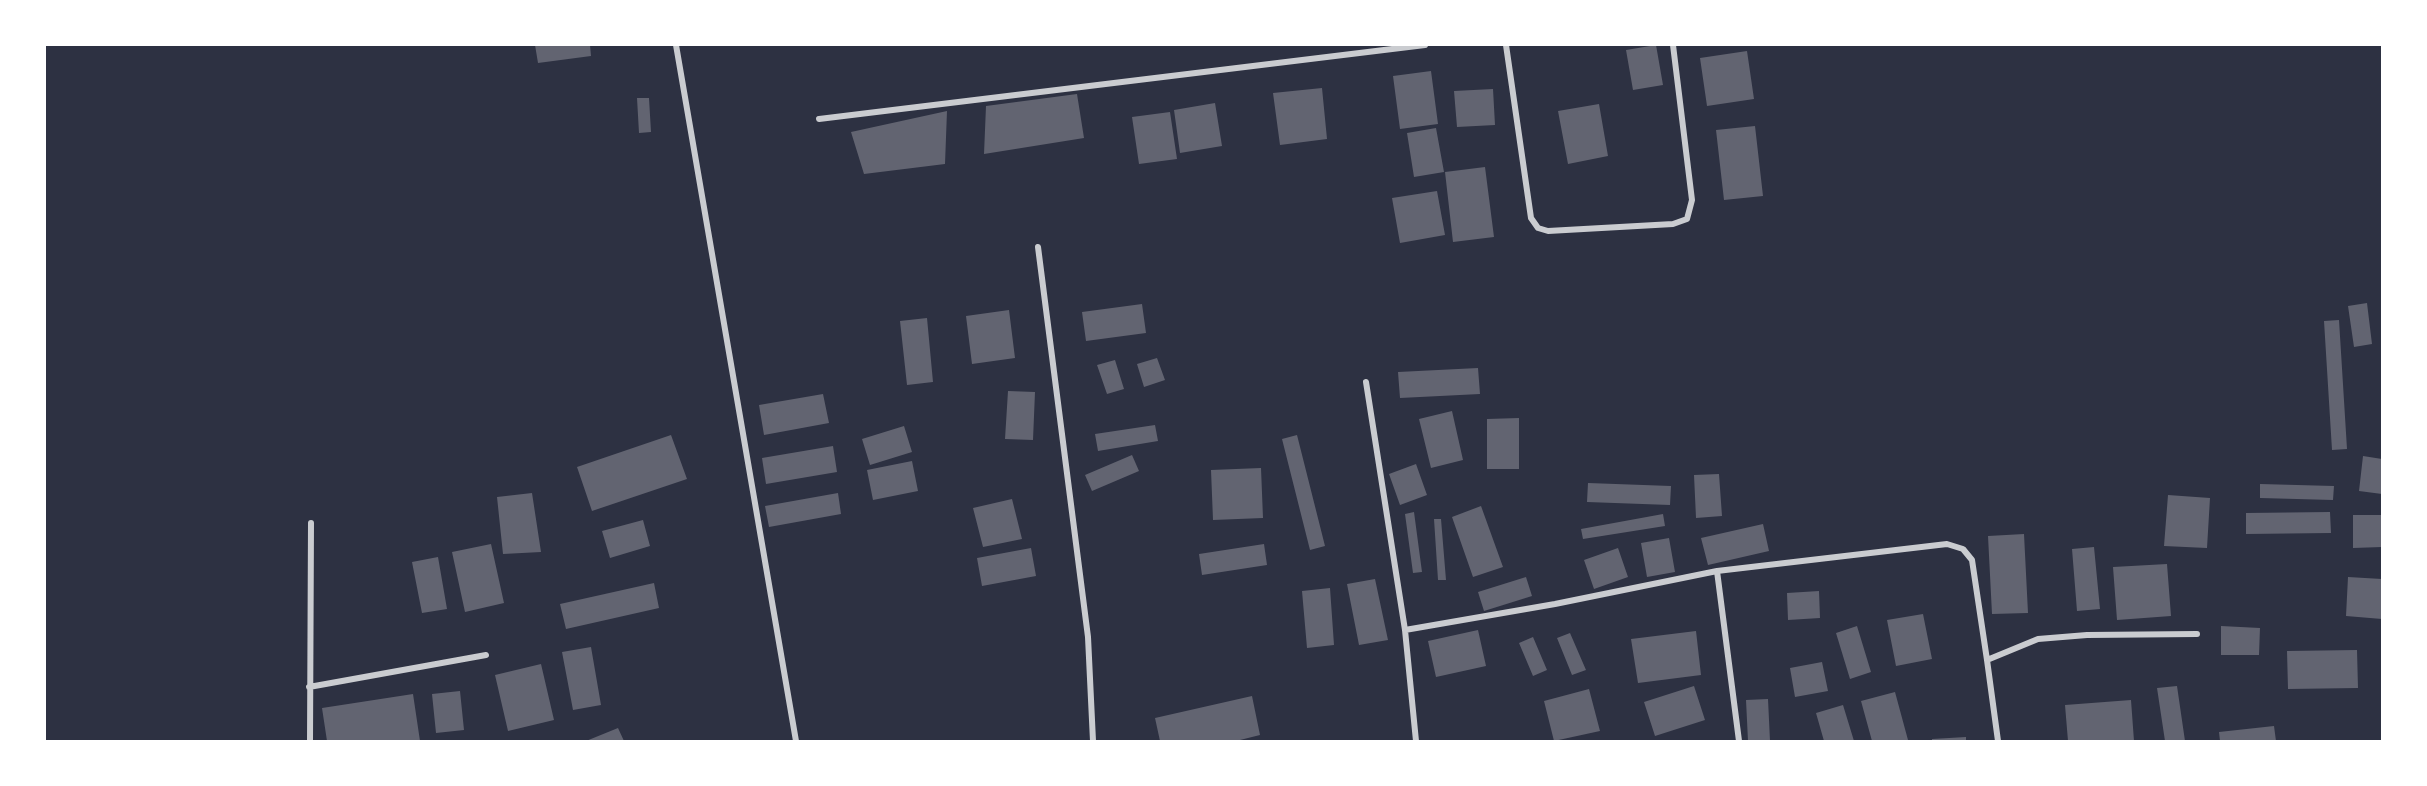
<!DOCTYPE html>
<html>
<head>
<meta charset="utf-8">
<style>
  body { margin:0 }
  #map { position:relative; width:2427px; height:786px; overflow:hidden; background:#2d3142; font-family:Lato,sans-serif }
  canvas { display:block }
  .frame { position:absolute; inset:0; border:46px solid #fff; pointer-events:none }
</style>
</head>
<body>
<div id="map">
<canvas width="2427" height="786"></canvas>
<div class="frame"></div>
</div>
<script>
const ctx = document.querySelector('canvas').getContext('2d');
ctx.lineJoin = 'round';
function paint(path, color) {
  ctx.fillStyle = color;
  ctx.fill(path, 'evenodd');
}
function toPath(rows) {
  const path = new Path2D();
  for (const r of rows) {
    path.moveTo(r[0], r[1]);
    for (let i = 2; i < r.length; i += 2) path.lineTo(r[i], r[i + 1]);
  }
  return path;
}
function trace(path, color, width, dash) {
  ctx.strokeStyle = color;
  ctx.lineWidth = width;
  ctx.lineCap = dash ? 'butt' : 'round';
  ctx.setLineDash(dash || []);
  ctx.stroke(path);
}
const building = toPath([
  [535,45,590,45,591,56,538,63],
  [1656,45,1663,85,1633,90,1626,50],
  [1747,51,1754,99,1707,106,1700,58],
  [1431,71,1438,124,1400,129,1393,76],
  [1322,88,1327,139,1280,145,1273,93],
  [1493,89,1495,125,1457,127,1454,91],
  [1077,94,1084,138,984,154,986,106],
  [637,98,649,98,651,132,639,133],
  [1215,103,1222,146,1180,153,1174,110],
  [1599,104,1608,156,1568,164,1558,111],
  [947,111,945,164,864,174,851,132],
  [1170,112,1177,159,1139,164,1132,117],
  [1755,126,1763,196,1724,200,1716,130],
  [1436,128,1444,172,1414,177,1407,133],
  [1485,167,1494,237,1453,242,1445,172],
  [1437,191,1445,235,1400,243,1392,198],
  [2367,303,2372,344,2354,347,2348,306],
  [1142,304,1146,333,1086,341,1082,312],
  [1009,310,1015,358,972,364,966,316],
  [927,318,933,382,907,385,900,321],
  [2339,320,2347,449,2332,450,2324,321],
  [1157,358,1165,380,1144,387,1137,364],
  [1115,360,1124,389,1107,394,1097,365],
  [1478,368,1480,394,1400,398,1398,372],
  [1008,391,1035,392,1033,440,1005,439],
  [823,394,829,423,764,435,759,405],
  [1452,411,1463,460,1431,468,1419,419],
  [1519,418,1519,469,1487,469,1487,419],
  [1155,425,1158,441,1098,451,1095,434],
  [904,426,912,452,870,465,862,439],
  [671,435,687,479,592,511,577,467],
  [1297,435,1325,546,1310,550,1282,439],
  [833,446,837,472,766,484,762,458],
  [1132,455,1139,471,1092,491,1085,475],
  [2363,456,2382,459,2382,494,2359,491],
  [912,461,918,491,873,500,867,470],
  [1416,464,1427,495,1400,505,1389,474],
  [1261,468,1263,518,1213,520,1211,470],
  [1719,474,1722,516,1696,518,1694,475],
  [1588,483,1671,486,1670,505,1587,502],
  [2260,484,2334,486,2333,500,2260,498],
  [532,493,541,552,503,554,497,497],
  [838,493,841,514,769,527,765,506],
  [2168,495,2210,498,2207,548,2164,546],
  [1012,499,1022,539,983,547,973,508],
  [1481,506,1503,567,1473,577,1452,517],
  [1414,512,1422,572,1413,573,1405,514],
  [2330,512,2331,533,2246,534,2246,513],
  [1663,514,1665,526,1583,539,1581,529],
  [2353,515,2382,515,2382,547,2353,548],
  [1434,519,1441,519,1446,580,1438,580],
  [643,520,650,546,610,558,602,531],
  [1763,524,1769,551,1708,565,1701,538],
  [2024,534,2028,613,1992,614,1988,536],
  [1669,538,1675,572,1647,577,1641,543],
  [491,544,504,603,465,612,452,552],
  [1264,544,1267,565,1202,575,1199,554],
  [2094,547,2100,609,2077,611,2072,549],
  [1031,548,1036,576,982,586,977,558],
  [1618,548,1628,577,1594,589,1584,560],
  [438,557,447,609,422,613,412,562],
  [2167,564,2171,616,2117,620,2113,567],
  [1526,577,1532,596,1484,611,1478,592],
  [2348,577,2382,579,2382,619,2346,616],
  [1375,579,1388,640,1359,645,1347,584],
  [654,583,659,608,566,629,560,604],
  [1330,588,1334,645,1307,648,1302,591],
  [1819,591,1820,618,1788,620,1787,593],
  [1923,614,1932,659,1896,666,1887,620],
  [1857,626,1871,672,1850,679,1836,633],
  [2221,626,2260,628,2259,655,2221,655],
  [1478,630,1486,666,1436,677,1428,641],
  [1696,631,1701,675,1638,683,1631,639],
  [1570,633,1586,670,1572,675,1557,638],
  [1533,637,1547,670,1533,676,1519,643],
  [591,647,601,705,573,710,562,652],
  [2357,650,2358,688,2288,689,2287,651],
  [1822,662,1828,691,1795,697,1790,668],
  [541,664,554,720,508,731,495,675],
  [1694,686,1705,720,1655,736,1644,702],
  [2177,686,2185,741,2165,741,2157,688],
  [1589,689,1600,731,1554,741,1544,701],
  [460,691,464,730,436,733,432,694],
  [1895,692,1908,740,1872,741,1861,701],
  [413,694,420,741,327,741,322,708],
  [1252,696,1260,735,1236,741,1160,741,1155,718],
  [1768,699,1770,741,1748,741,1746,700],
  [2131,700,2134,741,2068,741,2065,705],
  [1843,705,1854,741,1824,741,1816,713],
  [2274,726,2276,741,2220,741,2219,732],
  [618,728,624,741,586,741],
  [1966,737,1966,741,1932,741,1932,739]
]);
const minor = toPath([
  [676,45,796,741],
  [1506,45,1531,218,1538,228,1548,231,1673,224,1687,219,1692,200,1673,45],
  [819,119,1425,45],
  [1038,247,1088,637,1093,741],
  [1366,382,1405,630,1416,741],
  [1717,571,1739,741],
  [1405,630,1555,604,1717,571,1947,544,1963,549,1972,560,1987,660,2038,639,2087,635,2197,634],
  [1987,660,1998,741],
  [309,687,486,655],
  [310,741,311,523]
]);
paint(building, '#626471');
trace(minor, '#caccd0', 6);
</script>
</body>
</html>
